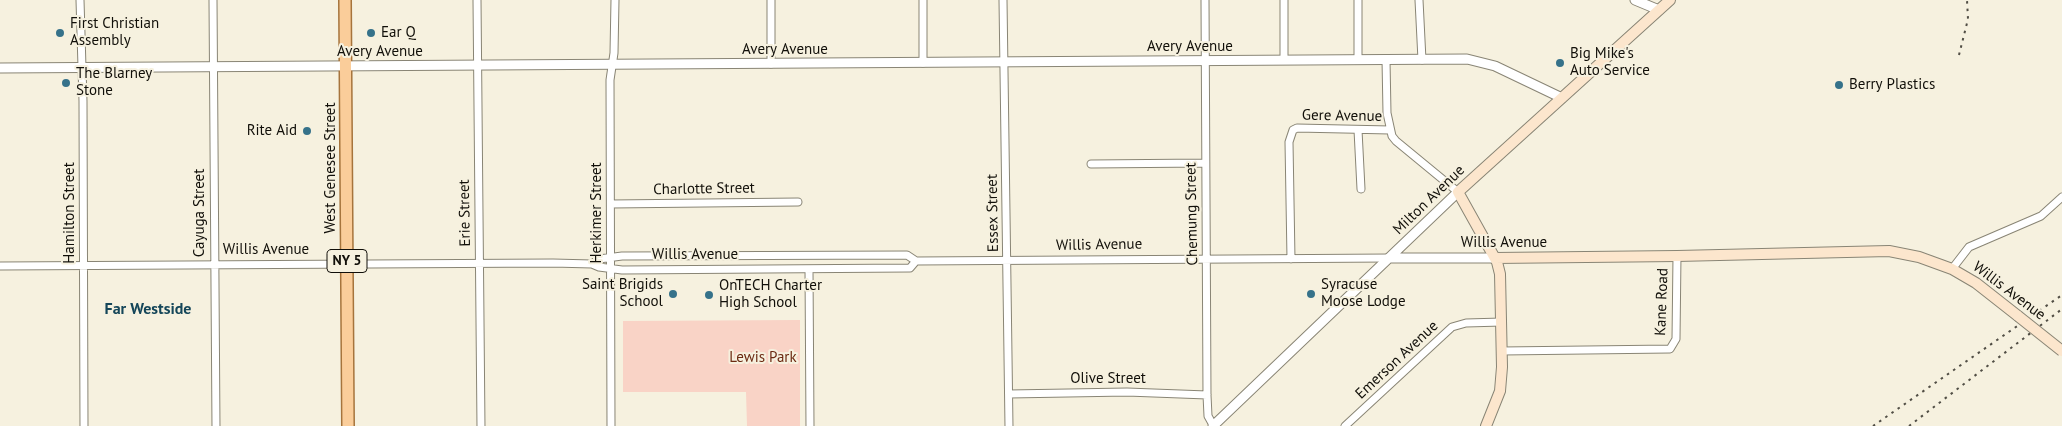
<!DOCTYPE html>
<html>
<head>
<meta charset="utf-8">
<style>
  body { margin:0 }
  canvas { display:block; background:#f6f1df }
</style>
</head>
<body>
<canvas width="2062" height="426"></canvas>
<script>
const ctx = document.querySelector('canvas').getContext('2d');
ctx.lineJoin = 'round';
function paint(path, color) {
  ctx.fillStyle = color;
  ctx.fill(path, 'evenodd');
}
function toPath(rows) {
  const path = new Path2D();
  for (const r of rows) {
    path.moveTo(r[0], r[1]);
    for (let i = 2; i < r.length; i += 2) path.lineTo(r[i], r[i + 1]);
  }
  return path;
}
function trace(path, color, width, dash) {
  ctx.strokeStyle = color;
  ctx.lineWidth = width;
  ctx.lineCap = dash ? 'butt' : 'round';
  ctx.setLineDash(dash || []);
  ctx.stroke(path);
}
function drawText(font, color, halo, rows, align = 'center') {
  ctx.font = font + ' "PT Sans",sans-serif';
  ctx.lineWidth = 4;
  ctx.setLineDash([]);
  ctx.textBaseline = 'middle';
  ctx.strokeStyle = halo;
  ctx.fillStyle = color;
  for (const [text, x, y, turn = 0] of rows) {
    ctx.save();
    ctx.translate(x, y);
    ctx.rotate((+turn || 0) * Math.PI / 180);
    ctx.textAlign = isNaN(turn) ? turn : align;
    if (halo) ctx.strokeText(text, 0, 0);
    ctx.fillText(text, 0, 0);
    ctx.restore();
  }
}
const green = toPath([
  [800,320,800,426,747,426,746,392,623,392,623,321]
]);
const minor = toPath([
  [80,0,83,101,84,426],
  [213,0,216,426],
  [477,0,481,426],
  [1003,0,1009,426],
  [1205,0,1207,395,1208,416,1213,425],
  [1358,0,1358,60],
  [1419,0,1422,60],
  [1284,60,1284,0],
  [1386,60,1387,113,1392,136,1396,141,1458,192],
  [923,63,923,0],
  [771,64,771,0],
  [1358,130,1361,189],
  [1091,164,1205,163],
  [611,204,798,202],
  [1291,259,1289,142,1293,130,1297,128,1390,130],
  [592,264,599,259,622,256,907,255,916,261,1390,258],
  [0,266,553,263,592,264,599,267,622,270,910,268,916,261],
  [809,269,810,426],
  [1952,269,1969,247,2041,216,2062,197],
  [1502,351,1670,349,1676,339,1677,256],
  [1009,394,1127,392,1207,395],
  [611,426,610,80,614,53,615,0],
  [1345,426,1452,327,1466,323,1502,322]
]);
const tertiary = toPath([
  [1635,0,1659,10],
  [0,68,1467,59,1495,66,1562,98],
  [1390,258,1495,258],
  [1213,426,1458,192]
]);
const secondary = toPath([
  [1495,258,1677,256,1889,251,1919,257,1952,269,1976,283,2018,316],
  [1486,426,1500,391,1502,367,1500,274,1497,262,1458,192,1670,0]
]);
const primary = toPath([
  [345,0,348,426]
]);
const rail = toPath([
  [1959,55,1968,19,1967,0],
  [1873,426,2062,295],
  [1909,426,2062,309]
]);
const secondaryBridge = toPath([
  [2018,316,2062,351]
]);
const markers = [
  [60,33,5,"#36728a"],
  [371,33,5,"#36728a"],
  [1560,63,5,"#36728a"],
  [66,83,5,"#36728a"],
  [1839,85,5,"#36728a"],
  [307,131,5,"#36728a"],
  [673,294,5,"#36728a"],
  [1311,294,5,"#36728a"],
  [709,295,5,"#36728a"]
];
const shields = [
  [347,261,40]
];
const shieldNames = [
  ["NY 5",347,261]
];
const poiNames = [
  ["First Christian",70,24],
  ["Assembly",70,41],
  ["Ear Q",381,33],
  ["Big Mike's",1570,54],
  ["Auto Service",1570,71],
  ["The Blarney",76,74],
  ["Stone",76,91],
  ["Berry Plastics",1849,85],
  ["Rite Aid",297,131,"right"],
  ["Saint Brigids",663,285,"right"],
  ["School",663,302,"right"],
  ["Syracuse",1321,285],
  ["Moose Lodge",1321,302],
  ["OnTECH Charter",719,286],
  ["High School",719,303]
];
const streetNames = [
  ["Avery Avenue",1190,47],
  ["Avery Avenue",785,50],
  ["Avery Avenue",380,52],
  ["Gere Avenue",1342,116,1],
  ["West Genesee Street",331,168,-90],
  ["Charlotte Street",704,189,-1],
  ["Milton Avenue",1429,200,-44],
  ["Hamilton Street",70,213,-90],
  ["Cayuga Street",200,213,-90],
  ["Erie Street",465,213,-91],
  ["Herkimer Street",597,213,-90],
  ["Essex Street",993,213,-91],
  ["Chemung Street",1192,214,-91],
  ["Willis Avenue",1504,243],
  ["Willis Avenue",1099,245,-1],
  ["Willis Avenue",266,250],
  ["Willis Avenue",695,255],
  ["Willis Avenue",2009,291,37],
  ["Kane Road",1662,302,-88],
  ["Emerson Avenue",1397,360,-43],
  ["Olive Street",1108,379]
];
const parkNames = [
  ["Lewis Park",763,358]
];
const neighbourhoodNames = [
  ["Far Westside",148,309]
];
paint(green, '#f9d3c6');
trace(minor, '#898575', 9);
trace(tertiary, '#898575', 11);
trace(secondary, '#898575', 12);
trace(primary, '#a6743c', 14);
trace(minor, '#fff', 7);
trace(tertiary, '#fff', 9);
trace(secondary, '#fce6cd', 10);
trace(primary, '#facd9a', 11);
trace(rail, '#514e45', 2, [2.5, 5]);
trace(secondaryBridge, '#898575', 12, []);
trace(secondaryBridge, '#fce6cd', 10);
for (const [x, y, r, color] of markers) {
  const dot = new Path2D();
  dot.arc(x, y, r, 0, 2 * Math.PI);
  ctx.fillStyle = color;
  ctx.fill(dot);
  trace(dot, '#f6f1df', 2);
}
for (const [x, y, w] of shields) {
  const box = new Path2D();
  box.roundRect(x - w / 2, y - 11.5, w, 23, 4);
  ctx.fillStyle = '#f6f1df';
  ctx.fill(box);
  trace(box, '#110f09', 1);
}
drawText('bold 14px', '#110f09', null, shieldNames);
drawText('15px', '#110f09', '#f6f1df', poiNames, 'left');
drawText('15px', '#110f09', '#f6f1df', streetNames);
drawText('15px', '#6c2a12', '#f6f1df', parkNames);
drawText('bold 16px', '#154659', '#f6f1df', neighbourhoodNames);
</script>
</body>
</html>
